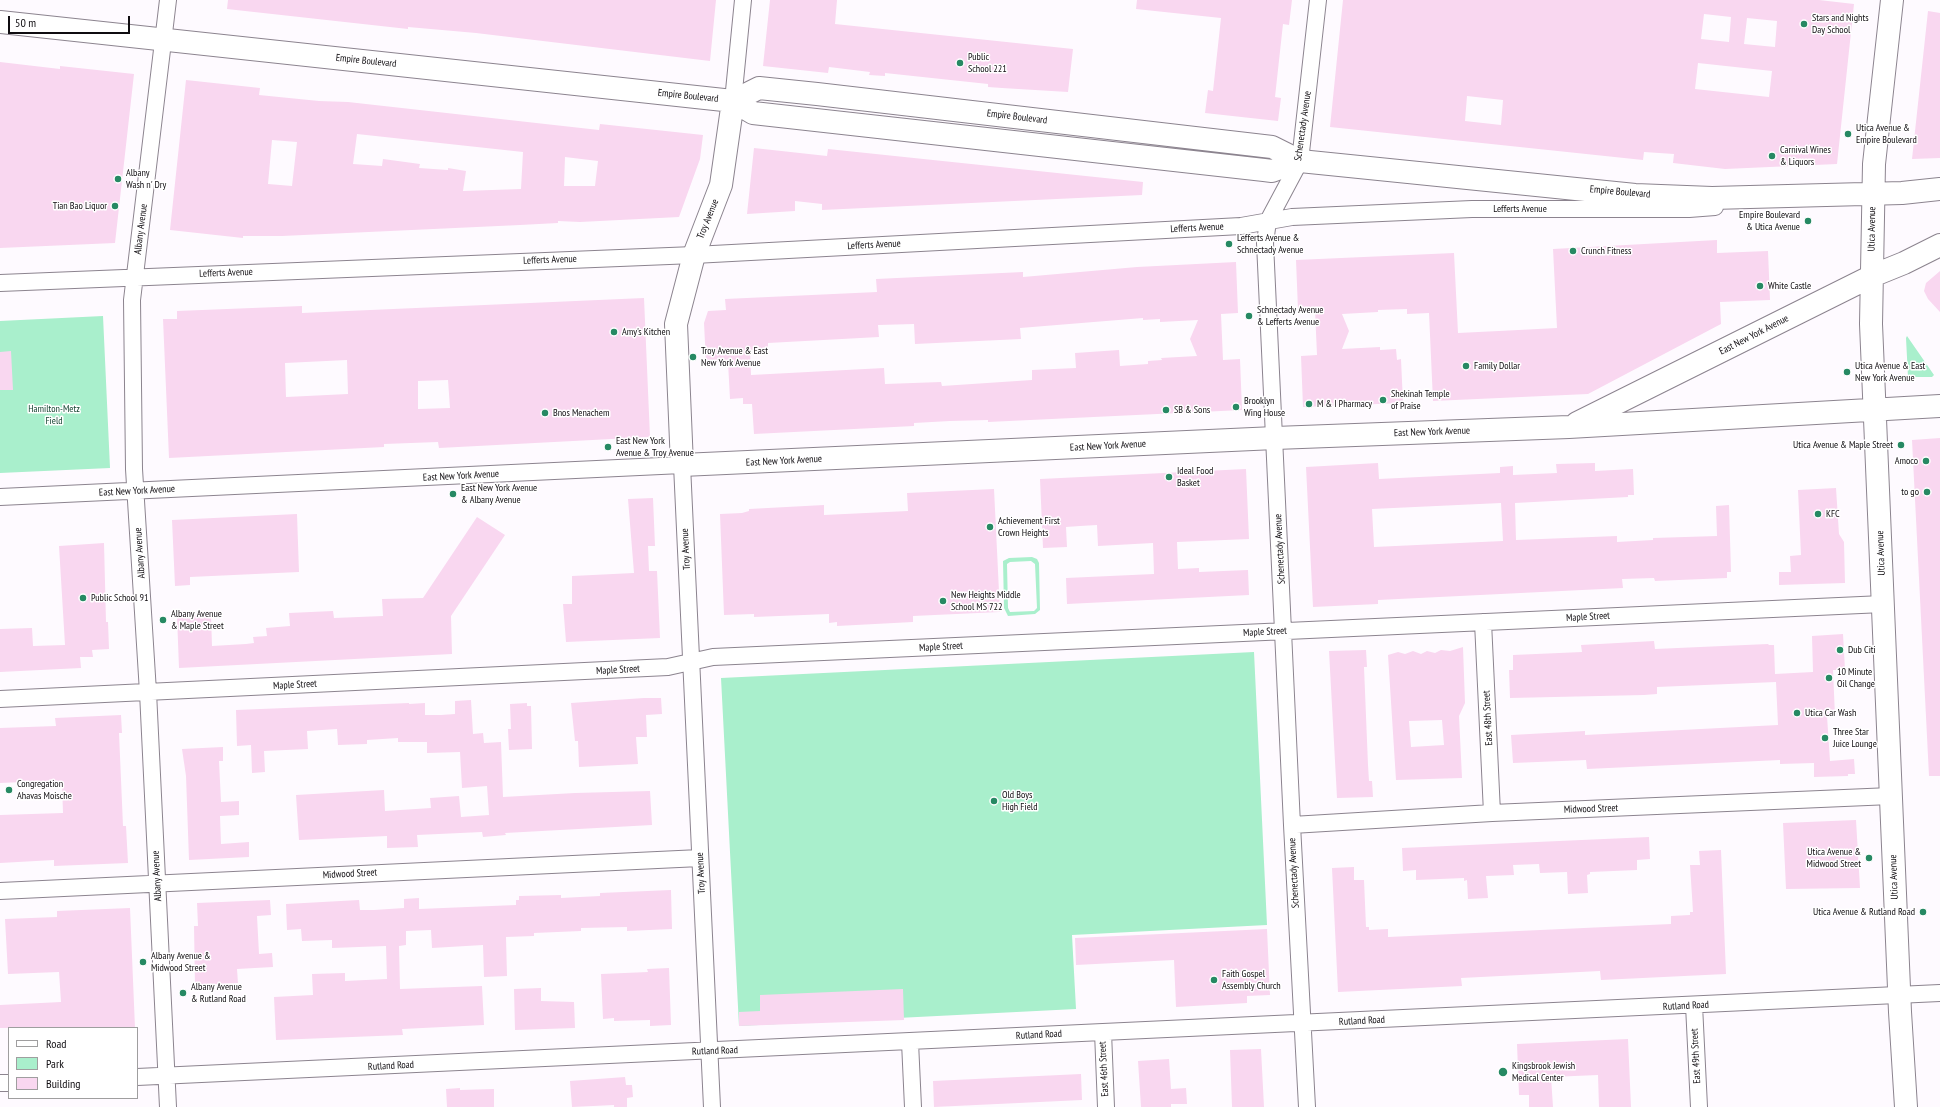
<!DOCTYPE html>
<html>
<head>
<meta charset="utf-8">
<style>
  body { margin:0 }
  #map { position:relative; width:1940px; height:1107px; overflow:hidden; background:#fefaff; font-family:"PT Sans Narrow",sans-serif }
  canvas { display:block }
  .legend { position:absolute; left:8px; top:1027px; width:130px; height:72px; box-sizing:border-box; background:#fff; border:1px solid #9f9e9f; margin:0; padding:5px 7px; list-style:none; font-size:12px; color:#0f0c10 }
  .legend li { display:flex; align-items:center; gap:8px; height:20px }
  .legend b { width:20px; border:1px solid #9f9e9f }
  .scale { position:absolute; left:8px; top:16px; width:122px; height:18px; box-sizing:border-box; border:2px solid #0f0c10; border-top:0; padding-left:5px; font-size:12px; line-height:14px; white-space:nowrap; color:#0f0c10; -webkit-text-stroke:3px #fff; paint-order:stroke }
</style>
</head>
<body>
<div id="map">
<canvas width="1940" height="1107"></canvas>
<ul class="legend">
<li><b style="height:5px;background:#fff"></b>Road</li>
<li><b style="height:11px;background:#a9efcc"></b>Park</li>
<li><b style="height:11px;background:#f9d7f0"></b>Building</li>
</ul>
<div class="scale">50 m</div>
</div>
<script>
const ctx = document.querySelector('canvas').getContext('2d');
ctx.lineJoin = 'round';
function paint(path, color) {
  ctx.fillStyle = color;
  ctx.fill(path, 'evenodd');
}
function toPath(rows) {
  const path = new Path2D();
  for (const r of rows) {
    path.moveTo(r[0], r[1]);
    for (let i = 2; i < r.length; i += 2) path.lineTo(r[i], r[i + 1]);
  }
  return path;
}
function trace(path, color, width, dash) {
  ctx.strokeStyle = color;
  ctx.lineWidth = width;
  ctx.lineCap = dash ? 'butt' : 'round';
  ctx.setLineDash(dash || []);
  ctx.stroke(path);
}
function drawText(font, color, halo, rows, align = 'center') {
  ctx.font = font + ' "PT Sans Narrow",sans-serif';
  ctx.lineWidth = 3;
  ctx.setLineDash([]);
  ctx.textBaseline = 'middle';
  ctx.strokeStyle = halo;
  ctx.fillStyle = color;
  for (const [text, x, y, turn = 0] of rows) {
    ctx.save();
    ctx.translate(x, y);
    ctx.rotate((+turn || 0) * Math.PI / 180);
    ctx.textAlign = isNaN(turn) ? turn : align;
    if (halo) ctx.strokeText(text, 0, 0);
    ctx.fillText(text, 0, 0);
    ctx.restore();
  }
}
const green = toPath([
  [103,316,110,468,0,473,0,321],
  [1907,336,1934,375,1932,377,1908,377,1906,338],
  [1032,557,1037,559,1039,563,1040,610,1035,614,1008,616,1004,608,1003,561,1009,558],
  [1031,561,1035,564,1037,608,1034,611,1010,612,1008,608,1007,564,1010,562],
  [1254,652,1267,925,1072,935,1076,1009,739,1026,721,678]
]);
const building = toPath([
  [228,0,716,0,710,61,476,33,408,27,408,29,227,9],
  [770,0,837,0,835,24,1073,49,1068,92,1002,88,988,87,988,84,885,73,885,76,869,75,870,72,829,67,828,73,763,66],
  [1137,0,1292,0,1289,25,1283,24,1275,97,1281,98,1278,121,1205,113,1208,90,1213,91,1221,18,1136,9],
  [1343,0,1819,0,1854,4,1837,164,1725,169,1673,163,1674,154,1644,152,1643,160,1330,127],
  [1704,14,1731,17,1729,42,1701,39],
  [1747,18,1777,21,1775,47,1744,44],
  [1698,63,1772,71,1769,97,1695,89],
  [1467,96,1503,100,1501,125,1465,121],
  [1928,11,1940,13,1940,158,1912,159],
  [0,62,60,69,60,66,134,74,115,243,0,248],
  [186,80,260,88,259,95,319,101,348,102,599,130,600,124,703,135,700,159,679,217,580,222,558,221,558,223,520,225,282,236,243,236,243,238,170,230],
  [357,134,523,152,521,189,463,191,466,171,448,168,448,170,419,168,420,164,383,159,382,166,353,164],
  [272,140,297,142,292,186,268,184],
  [565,157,598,161,595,186,564,186],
  [754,148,827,156,828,149,1143,182,1142,195,822,210,822,204,795,201,795,211,747,214],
  [1717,240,1717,253,1768,251,1770,300,1720,302,1721,324,1588,394,1433,401,1429,313,1407,314,1407,309,1378,310,1378,312,1342,314,1349,331,1342,349,1380,347,1380,350,1396,349,1397,360,1401,359,1403,403,1303,407,1301,356,1317,355,1315,310,1298,310,1296,260,1454,253,1458,333,1499,331,1557,328,1553,249],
  [1236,262,1238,313,1221,314,1223,360,1240,359,1242,410,988,422,988,420,950,421,914,423,914,426,754,434,752,404,743,404,743,398,730,399,728,362,706,363,704,323,708,311,726,310,725,299,877,292,876,279,1023,272,1023,277,1137,267],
  [1143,318,1143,320,1160,319,1160,322,1198,320,1190,339,1197,356,1161,358,1162,360,1148,361,1148,364,1120,366,1119,350,1075,353,1076,368,1032,370,1032,380,942,386,941,382,885,384,884,368,751,375,750,350,768,349,768,343,879,337,878,325,914,324,915,344,1021,339,1020,328],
  [1940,271,1940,312,1928,299,1924,291,1926,283],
  [644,298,650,437,439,448,438,442,384,444,384,447,169,458,163,319,177,319,177,311,302,306,302,313],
  [347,360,348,394,286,397,285,363],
  [448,380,450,408,418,409,418,381],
  [11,351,13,390,0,390,0,352],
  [1940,438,1940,776,1929,776,1912,440],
  [1378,463,1379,479,1500,473,1500,467,1513,466,1513,475,1557,473,1556,464,1595,463,1595,471,1633,469,1634,495,1628,495,1628,497,1515,503,1516,540,1617,536,1617,542,1653,540,1653,538,1717,536,1716,506,1729,505,1731,572,1727,572,1727,578,1655,581,1654,578,1622,579,1623,588,1378,600,1378,604,1313,607,1306,467],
  [1501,503,1503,541,1374,547,1372,509],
  [1246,469,1249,539,1177,542,1178,569,1199,568,1199,572,1248,570,1249,595,1067,604,1066,578,1154,574,1153,543,1098,546,1097,525,1080,526,1066,527,1067,547,1043,548,1040,479],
  [1836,488,1839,534,1844,542,1845,583,1779,585,1779,572,1791,572,1790,556,1801,555,1798,490],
  [994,489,1000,612,913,616,913,622,837,626,837,622,829,623,829,614,754,617,754,614,724,615,720,514,742,513,749,511,749,509,824,505,824,515,908,511,907,493],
  [653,498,655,546,648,546,649,571,657,571,660,638,566,642,563,604,572,604,572,576,634,573,628,499],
  [297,514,299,572,190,577,190,585,175,586,172,520],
  [477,517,505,535,451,616,452,654,179,668,177,616,211,615,212,646,246,644,254,643,253,637,267,636,266,628,290,626,289,613,333,611,334,618,383,616,382,599,423,598],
  [104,543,106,622,108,622,109,649,92,650,93,657,80,657,81,668,0,672,0,629,32,628,33,646,65,645,59,546],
  [1843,634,1845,670,1833,670,1835,716,1827,716,1830,761,1854,759,1855,774,1848,774,1848,776,1814,777,1814,763,1780,764,1780,760,1587,769,1586,760,1513,763,1511,735,1585,731,1585,735,1778,725,1776,682,1657,687,1657,694,1644,695,1510,698,1509,670,1513,670,1513,655,1582,652,1581,645,1654,641,1655,649,1768,644,1769,645,1774,645,1775,674,1813,672,1812,636],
  [1463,647,1465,703,1459,716,1462,778,1396,780,1388,655,1398,652,1405,654,1413,651,1421,654,1427,651,1435,653,1441,650,1450,651],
  [1442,720,1444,745,1411,747,1409,721],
  [1366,650,1367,667,1364,667,1368,765,1369,781,1372,781,1373,797,1337,798,1329,651],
  [644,698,661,698,662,714,646,715,647,737,636,737,638,764,579,767,578,741,575,741,571,703],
  [471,700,473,734,483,733,484,743,501,742,503,797,575,793,650,791,652,825,505,833,506,835,483,837,482,832,417,835,418,847,387,848,387,836,299,840,296,795,384,790,385,811,431,808,430,798,459,796,461,817,489,815,487,786,462,788,460,752,427,753,427,742,398,742,398,738,367,740,367,744,338,745,337,729,307,731,308,749,264,751,265,772,252,773,251,745,237,746,236,710,409,703,409,704,425,703,425,715,441,715,455,714,455,701],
  [527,703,527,706,531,706,532,749,509,750,508,729,511,729,510,704],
  [121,715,122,733,119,733,123,826,126,826,128,863,54,866,54,860,0,863,0,815,63,813,62,784,23,785,23,782,0,783,0,728,56,726,55,718],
  [223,747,223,761,219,761,221,802,239,801,239,815,220,816,221,844,249,842,249,857,189,860,186,776,182,749],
  [1856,820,1860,888,1786,889,1783,823],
  [1649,837,1650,859,1637,860,1637,870,1590,872,1590,874,1587,875,1588,893,1568,894,1567,872,1540,873,1539,864,1513,865,1514,875,1486,876,1488,898,1468,899,1467,880,1464,881,1464,878,1416,880,1416,870,1403,871,1402,848],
  [1721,850,1726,974,1601,980,1600,971,1461,978,1462,986,1338,992,1332,868,1354,867,1354,880,1364,880,1366,927,1369,927,1369,930,1388,929,1388,937,1671,924,1671,916,1690,915,1690,912,1693,912,1690,865,1700,865,1699,851],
  [671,890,672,929,627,931,627,927,581,928,581,931,534,933,534,936,506,937,507,976,484,977,483,945,432,948,431,930,406,931,406,945,399,946,400,989,482,986,484,1025,402,1029,403,1035,276,1040,274,997,313,995,312,974,345,973,345,981,387,979,386,946,332,948,332,940,302,941,301,929,287,930,286,904,359,900,360,910,374,910,404,908,404,899,419,898,419,909,516,905,516,900,519,900,519,896,561,895,561,898,580,897,600,896,600,893],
  [270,900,271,915,257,916,259,954,272,953,273,967,237,969,238,983,195,985,194,926,198,926,197,903],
  [130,908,135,1028,0,1028,0,1005,61,1002,59,972,8,974,5,919,57,917,57,911],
  [1267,929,1270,995,1247,996,1247,1003,1176,1007,1174,960,1076,965,1075,938],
  [669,968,671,1025,650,1026,650,1020,614,1021,614,1018,603,1019,601,974,648,972,647,969],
  [541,988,541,1001,574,1002,575,1028,515,1030,514,989],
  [903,989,904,1020,739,1026,739,1012,760,1011,760,995],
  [1628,1039,1631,1107,1599,1107,1598,1075,1551,1077,1553,1107,1529,1107,1529,1095,1519,1095,1517,1044],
  [1261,1049,1264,1107,1232,1107,1230,1050],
  [1169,1059,1171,1089,1186,1088,1187,1104,1171,1104,1171,1107,1141,1107,1138,1061],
  [1081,1074,1082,1100,934,1107,933,1081],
  [625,1077,626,1085,632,1085,633,1097,627,1098,627,1107,614,1107,614,1105,572,1107,570,1081],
  [460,1088,460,1090,494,1089,494,1107,447,1107,446,1089]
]);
const minor = toPath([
  [733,101,743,0],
  [0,283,694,255,1241,226,1292,217,1472,209,1689,209,1715,207],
  [0,497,682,465,712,1107],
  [1483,622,1492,813],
  [0,699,668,667,713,657,1883,604],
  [1292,825,1492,813,1891,796],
  [0,891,700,858],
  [1694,1005,1699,1107],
  [1103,1032,1106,1107],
  [910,1042,913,1107],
  [137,1077,1940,993],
  [0,1083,9,1083],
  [168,1107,148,692,134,469,132,300,168,0],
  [1307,1107,1292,825,1265,243,1268,221,1300,161,1318,0]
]);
const secondary = toPath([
  [1892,0,1874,164,1871,324,1900,1012,1906,1107],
  [0,22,733,101,753,113,1264,170,1272,171,1300,161],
  [733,101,721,185,694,255,676,324,682,465,1275,438,1569,427,1940,406],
  [733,101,759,88,817,94,1272,147,1300,161,1635,195,1712,198,1902,193,1940,189],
  [1577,423,1872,276,1904,263,1940,245]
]);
const markers = [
  [1804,24,4,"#268963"],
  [960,63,4,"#268963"],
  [1848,134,4,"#268963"],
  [1772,156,4,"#268963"],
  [118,179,4,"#268963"],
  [115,206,4,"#268963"],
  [1808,221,4,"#268963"],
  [1229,244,4,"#268963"],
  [1573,251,4,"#268963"],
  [1760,286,4,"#268963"],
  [1249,316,4,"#268963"],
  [614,332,4,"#268963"],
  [693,357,4,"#268963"],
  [1466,366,4,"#268963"],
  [1847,372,4,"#268963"],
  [1383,400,4,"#268963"],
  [1309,404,4,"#268963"],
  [1236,407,4,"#268963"],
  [1166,410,4,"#268963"],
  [545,413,4,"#268963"],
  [1901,445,4,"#268963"],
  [608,447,4,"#268963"],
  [1926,461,4,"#268963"],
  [1169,477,4,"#268963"],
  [1927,492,4,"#268963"],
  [453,494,4,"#268963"],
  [1818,514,4,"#268963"],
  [990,527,4,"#268963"],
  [83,598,4,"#268963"],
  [943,601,4,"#268963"],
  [163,620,4,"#268963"],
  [1840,650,4,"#268963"],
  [1829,678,4,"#268963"],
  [1797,713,4,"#268963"],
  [1825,738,4,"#268963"],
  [9,790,4,"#268963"],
  [994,801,4,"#268963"],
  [1869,858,4,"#268963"],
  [1923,912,4,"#268963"],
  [143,962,4,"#268963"],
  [1214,980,4,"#268963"],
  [183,993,4,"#268963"],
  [1503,1072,5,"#268963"]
];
const poiNames = [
  ["Stars and Nights",1812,18],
  ["Day School",1812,30],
  ["Public",968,57],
  ["School 221",968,69],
  ["Utica Avenue &",1856,128],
  ["Empire Boulevard",1856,140],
  ["Carnival Wines",1780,150],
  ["& Liquors",1780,162],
  ["Albany",126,173],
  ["Wash n' Dry",126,185],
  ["Tian Bao Liquor",107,206,"right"],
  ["Empire Boulevard",1800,215,"right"],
  ["& Utica Avenue",1800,227,"right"],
  ["Lefferts Avenue &",1237,238],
  ["Schnectady Avenue",1237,250],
  ["Crunch Fitness",1581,251],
  ["White Castle",1768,286],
  ["Schnectady Avenue",1257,310],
  ["& Lefferts Avenue",1257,322],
  ["Amy's Kitchen",622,332],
  ["Troy Avenue & East",701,351],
  ["New York Avenue",701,363],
  ["Family Dollar",1474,366],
  ["Utica Avenue & East",1855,366],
  ["New York Avenue",1855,378],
  ["Shekinah Temple",1391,394],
  ["of Praise",1391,406],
  ["Brooklyn",1244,401],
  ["Wing House",1244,413],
  ["M & I Pharmacy",1317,404],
  ["SB & Sons",1174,410],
  ["Bnos Menachem",553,413],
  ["East New York",616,441],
  ["Avenue & Troy Avenue",616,453],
  ["Utica Avenue & Maple Street",1893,445,"right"],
  ["Amoco",1918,461,"right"],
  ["Ideal Food",1177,471],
  ["Basket",1177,483],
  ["East New York Avenue",461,488],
  ["& Albany Avenue",461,500],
  ["to go",1919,492,"right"],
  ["KFC",1826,514],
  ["Achievement First",998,521],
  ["Crown Heights",998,533],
  ["New Heights Middle",951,595],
  ["School MS 722",951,607],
  ["Public School 91",91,598],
  ["Albany Avenue",171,614],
  ["& Maple Street",171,626],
  ["Dub Citi",1848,650],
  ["10 Minute",1837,672],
  ["Oil Change",1837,684],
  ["Utica Car Wash",1805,713],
  ["Three Star",1833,732],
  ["Juice Lounge",1833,744],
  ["Congregation",17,784],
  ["Ahavas Moische",17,796],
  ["Old Boys",1002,795],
  ["High Field",1002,807],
  ["Utica Avenue &",1861,852,"right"],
  ["Midwood Street",1861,864,"right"],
  ["Utica Avenue & Rutland Road",1915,912,"right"],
  ["Albany Avenue &",151,956],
  ["Midwood Street",151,968],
  ["Faith Gospel",1222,974],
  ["Assembly Church",1222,986],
  ["Albany Avenue",191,987],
  ["& Rutland Road",191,999],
  ["Kingsbrook Jewish",1512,1066],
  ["Medical Center",1512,1078]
];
const streetNames = [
  ["Empire Boulevard",366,61,6],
  ["Empire Boulevard",688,96,6],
  ["Empire Boulevard",1017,117,7],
  ["Schenectady Avenue",1303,126,-82],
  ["Empire Boulevard",1620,192,5],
  ["Lefferts Avenue",1520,209],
  ["Troy Avenue",708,219,-68],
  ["Lefferts Avenue",1197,228,-3],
  ["Albany Avenue",141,229,-83],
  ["Utica Avenue",1872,229,-89],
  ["Lefferts Avenue",874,245,-3],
  ["Lefferts Avenue",550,260,-2],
  ["Lefferts Avenue",226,273,-2],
  ["East New York Avenue",1754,335,-27],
  ["East New York Avenue",1432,432,-2],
  ["East New York Avenue",1108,446,-3],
  ["East New York Avenue",784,461,-3],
  ["East New York Avenue",461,476,-3],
  ["East New York Avenue",137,491,-3],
  ["Troy Avenue",686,549,-93],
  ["Schenectady Avenue",1280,549,-93],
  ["Albany Avenue",140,553,-94],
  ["Utica Avenue",1881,553,-92],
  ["Maple Street",1588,617,-3],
  ["Maple Street",1265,632,-3],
  ["Maple Street",941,647,-3],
  ["Maple Street",618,670,-3],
  ["Maple Street",295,685,-3],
  ["East 48th Street",1488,718,-93],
  ["Midwood Street",1591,809,-2],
  ["Troy Avenue",701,873,-93],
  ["Schenectady Avenue",1294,873,-93],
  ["Midwood Street",350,874,-3],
  ["Albany Avenue",157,876,-93],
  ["Utica Avenue",1894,877,-92],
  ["Rutland Road",1686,1006,-3],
  ["Rutland Road",1362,1021,-3],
  ["Rutland Road",1039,1035,-3],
  ["Rutland Road",715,1051,-2],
  ["East 49th Street",1696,1056,-93],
  ["Rutland Road",391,1066,-3],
  ["East 46th Street",1104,1069,-93]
];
const parkNames = [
  ["Hamilton-Metz",54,409],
  ["Field",54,421]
];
paint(green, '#a9efcc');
paint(building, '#f9d7f0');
trace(minor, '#8c848f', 18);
trace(secondary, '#8c848f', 24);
trace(minor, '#fff', 16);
trace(secondary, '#fff', 22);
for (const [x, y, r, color] of markers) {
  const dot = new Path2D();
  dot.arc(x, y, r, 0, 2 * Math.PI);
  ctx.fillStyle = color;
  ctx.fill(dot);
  trace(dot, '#fff', 1.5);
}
drawText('10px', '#0f0c10', '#fff', poiNames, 'left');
drawText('10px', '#0f0c10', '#fff', streetNames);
drawText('10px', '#0d3d2a', '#fff', parkNames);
</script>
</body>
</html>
